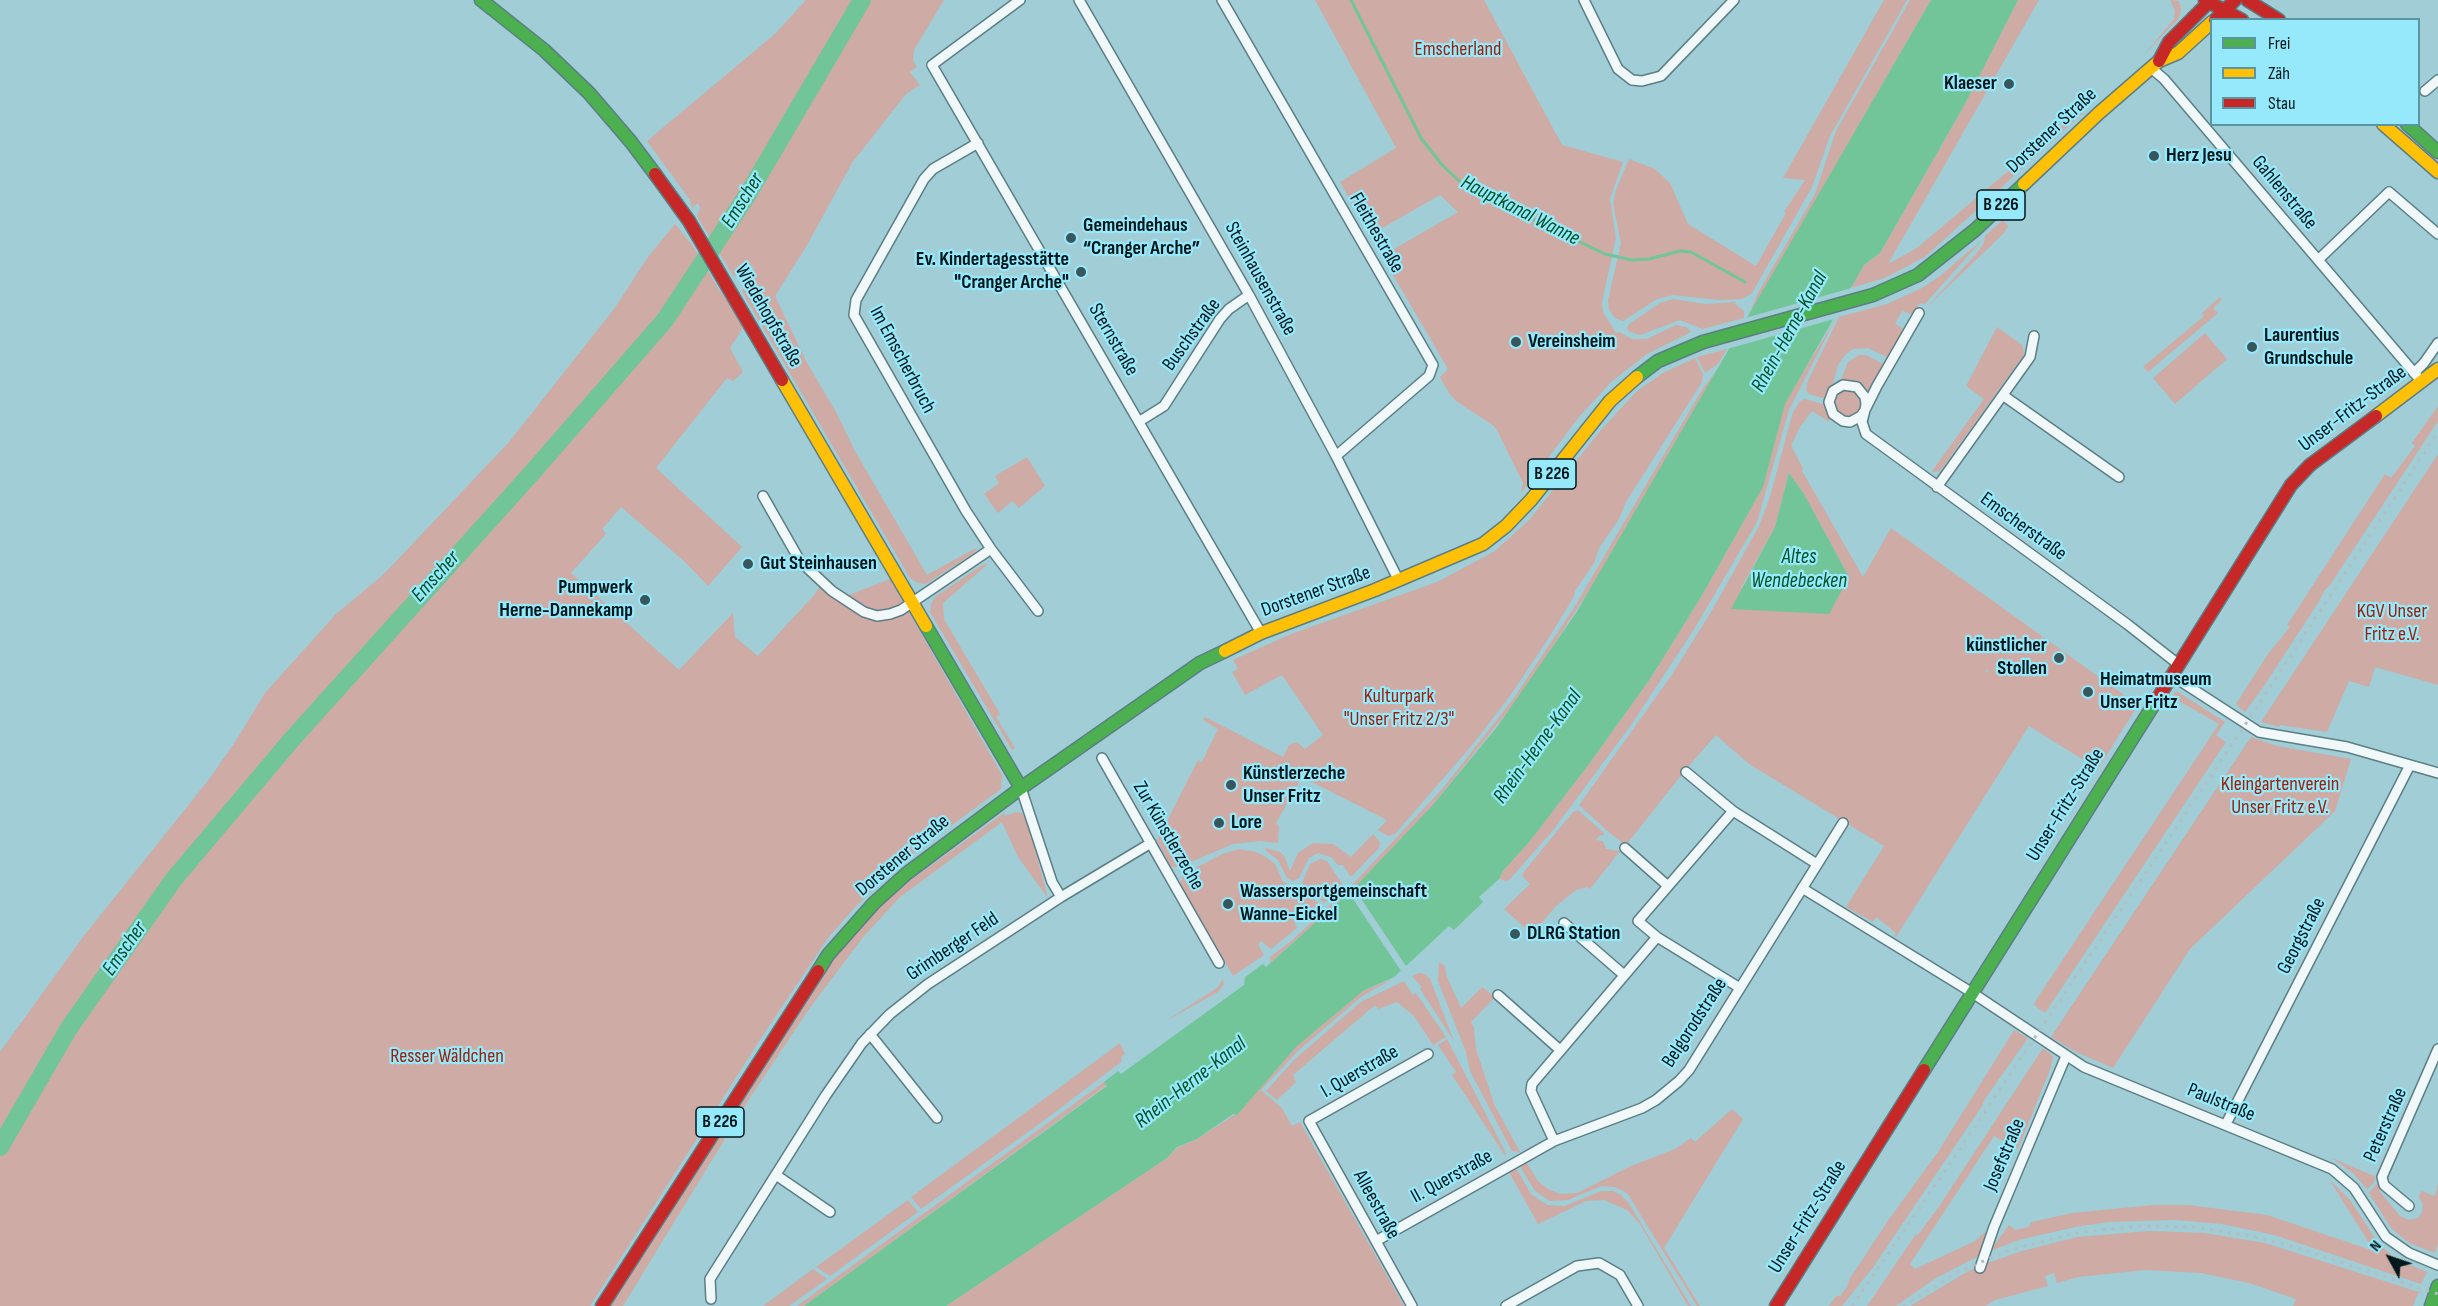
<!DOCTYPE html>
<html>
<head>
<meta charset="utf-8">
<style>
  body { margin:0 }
  #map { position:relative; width:2438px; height:1306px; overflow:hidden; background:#a0cdd6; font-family:"Sofia Sans Condensed",sans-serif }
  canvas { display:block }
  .legend { position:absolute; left:2210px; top:18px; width:210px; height:108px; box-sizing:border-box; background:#96e9fa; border:2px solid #5a95a1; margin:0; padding:8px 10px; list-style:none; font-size:18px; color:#00171c }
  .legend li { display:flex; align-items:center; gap:12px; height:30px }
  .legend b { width:30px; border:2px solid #5a95a1 }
  .north { position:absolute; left:2360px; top:1228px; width:60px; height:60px; -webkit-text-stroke:4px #96e9fa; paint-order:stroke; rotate:310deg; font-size:16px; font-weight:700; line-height:24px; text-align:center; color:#00171c }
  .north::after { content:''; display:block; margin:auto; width:21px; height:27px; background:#00171c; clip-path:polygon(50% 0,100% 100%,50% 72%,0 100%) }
</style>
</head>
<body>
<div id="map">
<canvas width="2438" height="1306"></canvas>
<ul class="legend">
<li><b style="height:8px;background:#4caf50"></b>Frei</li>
<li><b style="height:8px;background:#ffc107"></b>Zäh</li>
<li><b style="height:8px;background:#c62828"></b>Stau</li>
</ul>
<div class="north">N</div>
</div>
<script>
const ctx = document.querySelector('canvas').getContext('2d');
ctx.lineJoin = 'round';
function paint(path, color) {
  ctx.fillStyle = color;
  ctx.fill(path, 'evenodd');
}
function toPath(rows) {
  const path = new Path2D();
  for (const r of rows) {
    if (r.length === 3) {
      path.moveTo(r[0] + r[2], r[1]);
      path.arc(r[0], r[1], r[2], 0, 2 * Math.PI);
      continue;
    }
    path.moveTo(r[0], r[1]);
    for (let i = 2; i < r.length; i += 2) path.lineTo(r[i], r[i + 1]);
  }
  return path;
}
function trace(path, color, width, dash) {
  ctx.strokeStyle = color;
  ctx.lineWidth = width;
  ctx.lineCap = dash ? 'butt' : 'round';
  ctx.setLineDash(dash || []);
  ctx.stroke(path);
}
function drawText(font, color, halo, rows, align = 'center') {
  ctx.font = font + ' "Sofia Sans Condensed",sans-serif';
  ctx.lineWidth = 4.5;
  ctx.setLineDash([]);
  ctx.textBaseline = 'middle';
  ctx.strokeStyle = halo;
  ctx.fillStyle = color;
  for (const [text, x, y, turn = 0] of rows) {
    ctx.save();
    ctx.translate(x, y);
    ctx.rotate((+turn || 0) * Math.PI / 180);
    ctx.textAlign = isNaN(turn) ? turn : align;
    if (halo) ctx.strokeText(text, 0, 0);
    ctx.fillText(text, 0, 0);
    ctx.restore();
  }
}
const green = toPath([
  [806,0,944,0,914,50,913,61,917,67,910,72,920,85,906,94,852,163,806,247,775,296,807,363,836,412,855,451,927,575,978,547,974,553,926,584,918,583,910,578,747,300,742,291,754,268,745,262,740,272,734,277,697,216,700,208,698,203,692,208,690,200,647,141,775,34],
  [1315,0,1484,0,1562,145,1623,162,1610,199,1616,238,1602,302,1603,312,1616,333,1619,332,1632,339,1647,339,1676,325,1686,327,1691,332,1647,354,1611,382,1579,417,1521,493,1523,483,1497,430,1494,426,1456,401,1449,393,1440,377,1448,369,1382,256,1458,212,1440,195,1370,235,1340,182,1396,148],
  [1884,0,1907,0,1830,136,1812,187,1752,293,1742,299,1718,300,1673,295,1657,299,1623,321,1615,318,1609,309,1608,300,1621,243,1613,204,1616,190,1629,159,1655,169,1670,183,1688,224,1756,266,1786,213,1784,212,1805,180,1783,178],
  [1910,0,1931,0,1748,317,1758,293,1815,194,1836,131],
  [2018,0,2039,0,1888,264,1917,248,2077,113,2085,111,1926,256,1885,278,1851,288,1864,265,1880,253,1965,104],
  [2170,0,2179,1,2181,10,2179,18,2144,55,2174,19,2175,10],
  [2003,220,2008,226,2004,233,1927,307,1976,254,1984,243,1985,236],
  [675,224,692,245,718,288,745,325,730,348,743,372,733,381,727,378,656,468,742,547,708,586,684,561,621,507,602,529,606,534,571,573,679,670,733,613,735,637,758,656,815,594,824,580,849,595,890,579,1002,775,1001,789,899,864,855,907,828,938,765,1032,590,1306,0,1306,0,1052,83,937,210,778,235,742,265,693,336,614,384,574,509,442,614,309,648,257],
  [1982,240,1925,304,1920,303,1912,314,1902,311,1895,324,1901,327,1904,332,1889,358,1868,348,1853,349,1846,354,1838,365,1832,387,1826,399,1809,394,1806,390,1807,383,1839,317,1887,304,1922,288,1940,276],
  [2220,297,2222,300,2213,308,2218,313,2148,372,2143,367,2204,316,2202,313],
  [1673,299,1706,304,1736,302,1735,304,1744,311,1744,318,1702,329,1680,320,1640,335,1628,331,1627,328,1629,324,1660,303],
  [1836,318,1789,410,1757,522,1693,631,1631,725,1554,829,1511,878,1507,881,1499,879,1503,871,1530,841,1589,764,1650,679,1701,597,1756,499,1770,461,1784,404],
  [1997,327,2022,345,2024,352,2023,356,1940,471,1934,472,1932,471,1984,399,1966,386],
  [2205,333,2227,359,2175,404,2153,378],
  [1727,349,1718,364,1705,373,1697,357],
  [1859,355,1866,355,1885,365,1870,391,1854,381,1840,382,1848,362],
  [1695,358,1703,374,1702,382,1626,502,1619,519,1599,548,1594,563,1575,591,1573,598,1548,639,1510,696,1473,744,1395,834,1388,836,1378,830,1387,820,1302,777,1276,823,1279,826,1278,843,1261,841,1233,844,1179,867,1171,867,1157,841,1198,760,1202,762,1218,729,1203,720,1205,717,1283,757,1289,745,1297,742,1305,749,1323,735,1282,675,1245,695,1232,672,1238,669,1233,660,1291,634,1437,582,1495,551,1530,519,1601,430,1637,391,1663,373],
  [1717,370,1592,586,1521,695,1431,807,1354,888,1352,885,1443,788,1514,698,1575,606,1703,388],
  [1849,403,13],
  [1805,399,1826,405,1832,419,1828,421,1812,411,1800,427,1791,446,1803,468,1802,471,1863,577,1891,528,2138,705,2098,769,2029,726,1896,937,1894,936,1896,933,1876,917,1873,922,1846,907,1884,846,1749,764,1716,735,1687,768,1626,845,1612,835,1579,805,1671,676,1714,607,1759,526,1769,500,1793,412,1800,401],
  [1789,473,1804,494,1849,577,1741,588,1775,527],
  [2438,406,2438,421,2330,585,2325,590,2318,603,2264,686,2245,712,2242,710,2236,704,2268,654,2290,627,2287,625,2385,474,2391,478,2415,446,2412,443],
  [2438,454,2438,685,2375,667,2369,687,2349,681,2327,732,2280,725,2279,727,2261,722],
  [1027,457,1045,486,1019,508,1012,501,998,513,984,494,999,483,995,476],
  [988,564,943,603,944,619,1000,714,996,717,1015,748,1012,750,930,612,931,604,935,597,982,565],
  [2175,692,2178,692,2225,722,2216,735,2226,742,2045,1013,2034,1005,2036,1000,2219,724,2172,697],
  [2251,737,2277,746,2351,759,2335,811,2190,949,2113,1068,2076,1052,2051,1037],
  [1578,810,1605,834,1599,836,1596,840,1603,841,1606,849,1620,851,1590,889,1587,887,1576,890,1556,906,1532,934,1504,909,1530,884,1522,876,1526,869,1573,812],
  [1016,812,1022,813,1027,820,1048,898,1018,857,1002,822,900,897,864,936,809,1009,751,1096,623,1306,609,1306,827,968,846,942,883,903,907,883,1004,813,1005,816],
  [1373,834,1380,842,1379,848,1352,876,1350,876,1343,865,1338,865,1331,857,1318,853,1309,858,1299,878,1293,881,1287,878,1278,860,1265,850,1266,848,1280,852,1284,856,1290,871,1298,853,1313,843,1333,844,1351,857],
  [1239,849,1256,852,1266,857,1275,864,1283,882,1292,886,1298,885,1318,903,1319,908,1303,922,1291,915,1297,928,1271,949,1261,941,1258,944,1264,955,1233,976,1180,884,1183,875,1222,854],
  [1320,859,1327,861,1343,885,1324,903,1302,883,1310,864],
  [1347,890,1349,893,1270,963,1270,957,1290,942],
  [1439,962,1445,966,1446,975,1461,1008,1482,987,1495,997,1471,1022,1474,1028,1476,1049,1495,1106,1520,1152,1512,1151,1470,1071,1466,1052,1438,981],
  [1419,973,1425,974,1430,979,1454,1041,1420,989,1422,987,1412,976],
  [1394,978,1361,997,1299,1050,1261,1090,1282,1108,1292,1126,1300,1122,1404,1306,946,1306,1167,1158,1177,1148,1197,1139,1239,1112,1296,1047,1363,991],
  [1223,979,1224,984,1218,992,1164,1022,1217,988],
  [1404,981,1413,995,1416,993,1446,1037,1433,1045,1414,1016,1397,1002,1378,1009,1375,1005,1293,1075,1296,1082,1277,1100,1266,1091,1295,1059,1361,1002],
  [2014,1030,2028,1038,1985,1099,1982,1106,1874,1266,1842,1306,1829,1306,1836,1296,1840,1296,1847,1287,1849,1280,1887,1222,1938,1152],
  [1447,1039,1505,1151,1506,1157,1452,1075,1456,1072,1438,1045],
  [1120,1043,1125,1054,1122,1056,1121,1062,1046,1119,921,1209,911,1197],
  [2043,1048,2053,1056,2051,1067,2018,1149,1994,1136,1910,1264,1915,1269,1975,1241,1989,1229,1981,1255,1936,1278,1896,1306,1867,1306,1916,1234,1918,1235,1938,1208],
  [1104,1082,1107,1085,804,1306,797,1306],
  [1732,1109,1743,1119,1664,1248,1700,1306,1697,1306,1627,1193,1615,1187,1601,1186,1568,1200,1550,1201,1535,1191,1520,1166,1526,1162,1538,1181,1548,1189,1560,1194,1577,1193,1631,1166,1675,1149,1691,1138,1695,1142],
  [2332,1158,2376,1177,2373,1184,2367,1189,2354,1174],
  [1516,1168,1531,1194,1547,1205,1565,1206,1601,1191,1613,1191,1621,1195,1628,1202,1691,1306,1688,1306,1640,1224,1627,1210,1604,1200,1586,1201,1538,1224,1509,1172],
  [2329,1179,2350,1200,2378,1243,2397,1260,2427,1272,2421,1284,2274,1235,2222,1224,2175,1220,2109,1222,2075,1227,2019,1240,1990,1251,2009,1225,2015,1230,2028,1227,2032,1222,2072,1213,2153,1205,2188,1205,2267,1215,2374,1251],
  [2378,1183,2380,1192,2400,1216,2409,1220,2418,1218,2422,1212,2423,1205,2419,1197,2421,1191,2435,1196,2438,1183,2438,1243,2435,1253,2409,1243,2391,1228,2369,1193],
  [908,1200,918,1212,830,1276,816,1267],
  [2149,1231,2205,1233,2265,1243,2422,1293,2418,1293,2413,1306,2293,1306,2296,1299,2249,1283,2201,1273,2145,1270,2078,1277,2057,1283,2054,1273,2045,1276,2048,1286,1995,1300,1985,1306,1910,1306,1965,1273,1975,1268,1982,1271,1985,1264,2022,1251,2077,1237],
  [813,1269,827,1279,789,1306,763,1306]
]);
const water = toPath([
  [1931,0,2018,0,1965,104,1880,253,1864,265,1785,404,1763,487,1701,597,1650,679,1589,764,1530,841,1503,871,1499,879,1479,897,1483,902,1454,930,1449,926,1394,977,1363,991,1296,1047,1237,1115,1233,1114,1197,1139,1177,1147,1167,1158,946,1306,804,1306,1107,1086,1104,1082,1118,1071,1121,1074,1244,985,1245,977,1263,964,1266,967,1354,888,1431,807,1497,727,1576,613],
  [1789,473,1804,494,1849,577,1829,614,1731,609,1775,527]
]);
const pier = toPath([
  [1855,287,1838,318,1727,349,1745,318],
  [1352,885,1408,969,1403,974,1347,890]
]);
const stream = toPath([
  [1351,0,1421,138,1443,166,1466,187,1605,254,1632,260,1649,259,1680,251,1691,252,1745,282]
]);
const river = toPath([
  [0,1147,69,1028,174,879,293,738,530,475,665,320,748,194,862,0]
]);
const street = toPath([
  [1020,0,932,65,1261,633],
  [1079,0,1249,295,1336,456,1399,581],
  [1222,0,1433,365,1429,376,1336,456],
  [1584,0,1618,69,1632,80,1642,81,1661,76,1734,0],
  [2151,68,2164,79,2422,382],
  [2425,91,2438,80],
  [978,143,933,169,924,179,856,300,854,315,966,511,991,549,1038,611],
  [2318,260,2389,192,2438,234],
  [1919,313,1877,386,1865,410,1861,416,1850,422,1843,421,1833,414,1829,402,1833,391,1843,385,1857,387,1865,397,1866,404,1865,410,1862,422,1866,434,2127,624,2178,664],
  [2414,373,2424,363,2438,343],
  [2004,396,2119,477],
  [1140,421,1164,406,1220,319,1229,309,1249,295],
  [1937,487,2030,357,2034,336],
  [763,496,800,561,832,591,864,612,877,616,890,614,901,610,991,549],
  [2171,675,2259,732,2347,747,2438,773],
  [1102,758,1219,963],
  [1686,772,1733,811,1817,864],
  [1021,788,1052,882,1061,897],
  [1733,811,1638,921,1657,937,1740,988],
  [1625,848,1668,886],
  [1802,888,1971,992,2084,1067,2332,1169,2354,1188,2386,1237,2409,1253,2438,1265],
  [1564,923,1624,975],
  [1498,995,1560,1050],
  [870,1034,937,1118],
  [2226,1124,2410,765],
  [1554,1141,1531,1091,1532,1084,1657,937],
  [776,1175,830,1212],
  [2409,1206,2384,1185,2382,1177,2438,1049],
  [1376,1241,1554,1141,1642,1108,1656,1100,1679,1081,1689,1070,1843,823],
  [1980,1268,1994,1227,2066,1056],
  [711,1299,710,1279,826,1095,862,1043,890,1014,928,984,1061,897,1151,843],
  [1412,1306,1309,1121,1428,1054],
  [1506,1306,1577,1266,1599,1263,1620,1275,1638,1306]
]);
const fast = toPath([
  [481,0,544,50,589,93,631,142,655,174],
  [2407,124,2438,152],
  [1637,377,1658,361,1703,342,1873,295,1918,275,1975,230,2024,184],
  [926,626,1021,788],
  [818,971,828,955,874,903,906,874,1021,788,1200,663,1225,651],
  [1924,1070,2156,701],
  [2431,1306,2438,1286]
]);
const slow = toPath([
  [2383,124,2438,172],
  [2024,184,2099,113,2159,61,2178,53,2212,22],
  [782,380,926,626],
  [2376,416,2438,369],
  [1225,651,1261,633,1375,590,1483,544,1506,526,1531,500,1610,401,1637,377]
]);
const jam = toPath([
  [2205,0,2242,20],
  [2247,0,2279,20],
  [2215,20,2235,0],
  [2159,61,2169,42,2211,0],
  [655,174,689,221,782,380],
  [2156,701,2291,485,2310,465,2376,416],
  [602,1306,818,971],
  [1776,1306,1924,1070]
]);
const rail = toPath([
  [2042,651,2050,666],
  [1985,671,2025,662],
  [1852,1306,1943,1174,2241,731,2438,432],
  [1903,1306,1958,1272,2009,1250,2080,1232,2142,1226,2192,1227,2247,1235,2288,1245,2438,1294]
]);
const markers = [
  [2009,84,6,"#38575d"],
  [2154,156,6,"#38575d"],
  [1071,238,6,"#38575d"],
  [1081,272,6,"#38575d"],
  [1516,342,6,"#38575d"],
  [2252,347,6,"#38575d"],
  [748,564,6,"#38575d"],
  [645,600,6,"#38575d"],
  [2059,658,6,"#38575d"],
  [2088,692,6,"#38575d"],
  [1231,785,6,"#38575d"],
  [1219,823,6,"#38575d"],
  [1228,904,6,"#38575d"],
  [1515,934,6,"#38575d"]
];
const shields = [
  [2001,205,48],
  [1552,474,48],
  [720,1122,48]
];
const shieldNames = [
  ["B 226",2001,205],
  ["B 226",1552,474],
  ["B 226",720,1122]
];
const parkNames = [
  ["Emscherland",1458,50],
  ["KGV Unser",2392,612],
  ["Fritz e.V.",2392,635],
  ["Kulturpark",1399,697],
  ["\"Unser Fritz 2/3\"",1399,720],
  ["Kleingartenverein",2280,785],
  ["Unser Fritz e.V.",2280,808],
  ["Resser Wäldchen",447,1057]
];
const poiNames = [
  ["Klaeser",1997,84,"right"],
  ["Herz Jesu",2166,156],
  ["Gemeindehaus",1083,226],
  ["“Cranger Arche”",1083,249],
  ["Ev. Kindertagesstätte",1069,260,"right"],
  ["\"Cranger Arche\"",1069,283,"right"],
  ["Laurentius",2264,336],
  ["Grundschule",2264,359],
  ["Vereinsheim",1528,342],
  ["Gut Steinhausen",760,564],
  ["Pumpwerk",633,588,"right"],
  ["Herne-Dannekamp",633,611,"right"],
  ["künstlicher",2047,646,"right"],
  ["Stollen",2047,669,"right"],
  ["Heimatmuseum",2100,680],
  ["Unser Fritz",2100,703],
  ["Künstlerzeche",1243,774],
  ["Unser Fritz",1243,797],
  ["Lore",1231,823],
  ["Wassersportgemeinschaft",1240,892],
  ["Wanne-Eickel",1240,915],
  ["DLRG Station",1527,934]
];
const streetNames = [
  ["Dorstener Straße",2052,131,-43],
  ["Gahlenstraße",2284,193,50],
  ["Fleithestraße",1376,233,60],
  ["Steinhausenstraße",1260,279,61],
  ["Wiedehopfstraße",768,316,60],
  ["Buschstraße",1192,335,-54],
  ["Sternstraße",1113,340,60],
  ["Im Emscherbruch",902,360,62],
  ["Unser-Fritz-Straße",2353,409,-37],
  ["Emscherstraße",2023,527,36],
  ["Dorstener Straße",1316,592,-20],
  ["Unser-Fritz-Straße",2066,805,-58],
  ["Zur Künstlerzeche",1168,836,60],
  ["Dorstener Straße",903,856,-40],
  ["Georgstraße",2302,936,-63],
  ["Grimberger Feld",953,947,-34],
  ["Belgorodstraße",1695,1023,-57],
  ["I. Querstraße",1360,1072,-30],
  ["Paulstraße",2221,1103,22],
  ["Peterstraße",2386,1125,-66],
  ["Josefstraße",2005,1155,-67],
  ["II. Querstraße",1452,1177,-29],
  ["Alleestraße",1376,1205,61],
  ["Unser-Fritz-Straße",1808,1217,-58]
];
const waterNames = [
  ["Emscher",743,201,-58],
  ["Hauptkanal Wanne",1520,211,27],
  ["Rhein-Herne-Kanal",1790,332,-61],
  ["Altes",1799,558],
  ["Wendebecken",1799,582],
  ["Emscher",436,577,-48],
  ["Rhein-Herne-Kanal",1538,747,-54],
  ["Emscher",125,949,-55],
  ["Rhein-Herne-Kanal",1191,1083,-38]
];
paint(green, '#ceaba5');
paint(water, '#72c598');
paint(pier, '#a0cdd6');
trace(stream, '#72c598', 3);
trace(river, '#72c598', 18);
trace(street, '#5c7e85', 12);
trace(fast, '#5c7e85', 15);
trace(slow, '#5c7e85', 15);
trace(jam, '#5c7e85', 15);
trace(street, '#f1f8f9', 9);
trace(fast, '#4caf50', 12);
trace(slow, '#ffc107', 12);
trace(jam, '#c62828', 12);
trace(rail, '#b2bec1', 3, [3, 6]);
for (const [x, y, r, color] of markers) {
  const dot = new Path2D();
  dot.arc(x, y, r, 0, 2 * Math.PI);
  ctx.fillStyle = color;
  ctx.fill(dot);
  trace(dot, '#96e9fa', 2);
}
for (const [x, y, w] of shields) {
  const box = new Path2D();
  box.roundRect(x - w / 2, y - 15, w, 30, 4.5);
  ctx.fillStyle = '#96e9fa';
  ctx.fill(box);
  trace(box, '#00171c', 1.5);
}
drawText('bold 18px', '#00171c', null, shieldNames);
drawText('20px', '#a01e08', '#96e9fa', parkNames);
drawText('bold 20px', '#00171c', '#96e9fa', poiNames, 'left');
drawText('20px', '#00171c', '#96e9fa', streetNames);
drawText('italic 21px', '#015227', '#96e9fa', waterNames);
</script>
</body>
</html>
